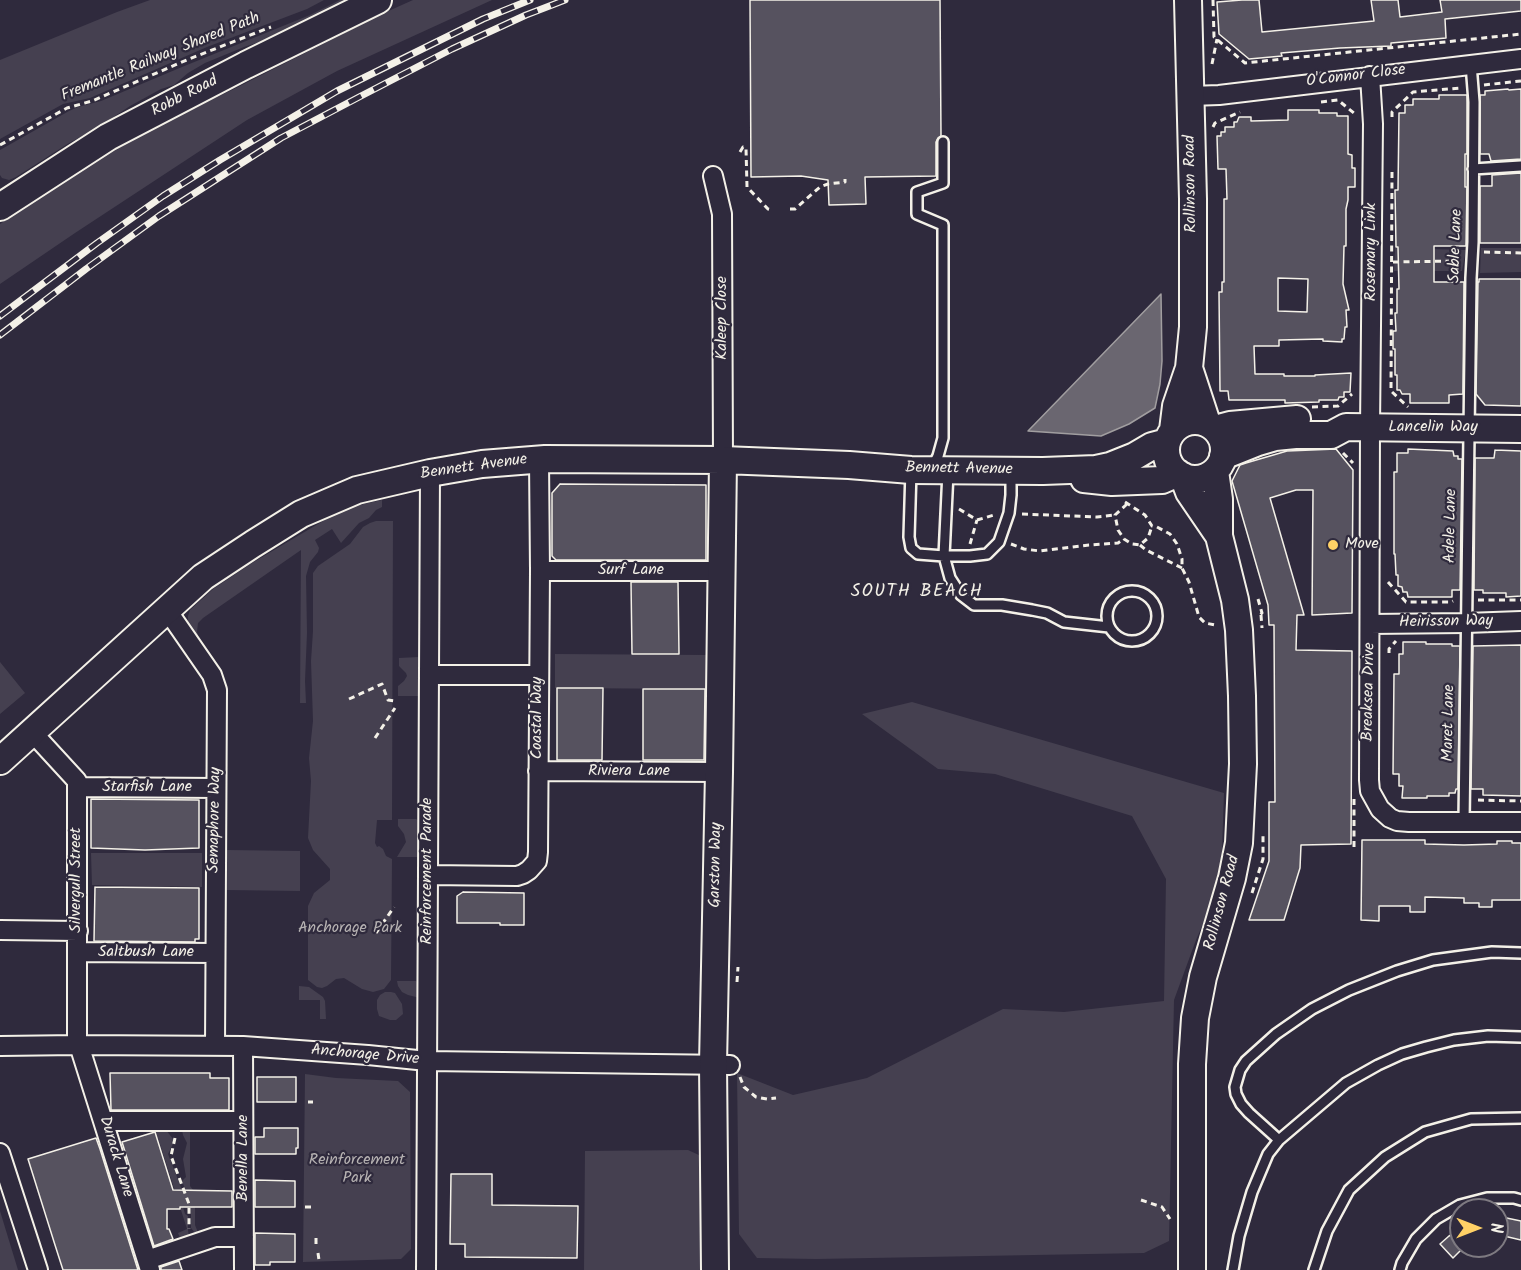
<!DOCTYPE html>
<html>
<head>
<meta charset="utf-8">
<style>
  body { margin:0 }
  #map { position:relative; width:1521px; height:1270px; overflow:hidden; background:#2f2a3d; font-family:Kalam,sans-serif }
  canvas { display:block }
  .north { position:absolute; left:1449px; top:1198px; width:60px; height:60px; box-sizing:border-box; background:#2f2a3d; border:2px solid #7e7a81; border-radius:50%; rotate:90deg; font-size:16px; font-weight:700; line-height:24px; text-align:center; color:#f4f1e8 }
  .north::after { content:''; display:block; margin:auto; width:21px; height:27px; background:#ffd166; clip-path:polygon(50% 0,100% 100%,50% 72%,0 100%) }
</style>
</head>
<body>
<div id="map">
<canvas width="1521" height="1270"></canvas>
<div class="north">N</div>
</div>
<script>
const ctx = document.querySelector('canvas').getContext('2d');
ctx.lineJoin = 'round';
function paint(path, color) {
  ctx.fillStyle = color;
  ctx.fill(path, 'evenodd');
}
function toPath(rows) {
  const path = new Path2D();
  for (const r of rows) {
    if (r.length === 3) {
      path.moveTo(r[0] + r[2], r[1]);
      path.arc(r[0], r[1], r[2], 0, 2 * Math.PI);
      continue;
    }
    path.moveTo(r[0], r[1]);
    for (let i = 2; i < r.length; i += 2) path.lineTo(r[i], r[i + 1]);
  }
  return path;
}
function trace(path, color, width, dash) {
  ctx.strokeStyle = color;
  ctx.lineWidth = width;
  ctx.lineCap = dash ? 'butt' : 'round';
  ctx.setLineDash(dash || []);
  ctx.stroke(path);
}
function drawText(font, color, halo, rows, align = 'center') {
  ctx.font = font + ' Kalam,sans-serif';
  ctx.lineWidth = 4.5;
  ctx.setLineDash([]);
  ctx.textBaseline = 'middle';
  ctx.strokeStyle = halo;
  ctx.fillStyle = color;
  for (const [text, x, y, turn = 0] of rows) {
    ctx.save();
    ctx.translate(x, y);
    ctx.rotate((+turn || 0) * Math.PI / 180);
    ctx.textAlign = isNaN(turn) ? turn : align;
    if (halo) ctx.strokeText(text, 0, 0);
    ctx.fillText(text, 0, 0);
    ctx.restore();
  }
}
const green = toPath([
  [150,0,324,0,307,9,207,47,90,98,63,104,0,139,0,60,117,12],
  [340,0,354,0,286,33,244,47,205,63,188,73,174,85,161,89,130,106,115,116,109,122,69,143,16,177,9,180,2,178,0,175,0,150,69,111,78,107,101,101,182,67,310,15],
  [413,0,492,0,337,71,247,120,75,233,0,284,0,224,120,144,234,89,384,13],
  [1395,248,1466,250,1462,271,1394,271],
  [1481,248,1521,248,1521,272,1480,273],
  [382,500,382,507,376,510,369,518,359,523,341,543,332,529,315,540,319,548,318,552,310,562,306,576,307,633,305,681,306,703,300,703,301,550,203,618,198,623,197,632,204,651,188,629,188,616,190,610,213,589,252,563,335,514,354,506],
  [376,521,393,521,392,820,377,820,375,843,377,847,379,846,383,849,386,856,392,859,391,980,384,989,373,992,362,989,344,978,336,979,327,986,322,988,317,987,308,980,308,906,314,893,330,880,330,869,313,850,308,838,311,781,309,758,313,721,311,661,313,631,313,573,318,566,350,544,363,527,370,523],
  [555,654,707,655,707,689,555,688],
  [419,657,421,658,422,692,418,696,398,696,398,686,404,681,407,676,406,673,399,666,399,658],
  [0,662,25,693,0,714],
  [912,702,1224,793,1222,852,1214,898,1196,940,1174,1000,1169,1241,1144,1253,816,1259,757,1258,739,1234,737,1073,793,1095,867,1078,1003,1009,1064,1012,1164,1001,1166,879,1132,816,995,774,938,769,862,714],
  [398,819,416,819,420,821,420,855,419,857,397,857,406,842,404,834,398,826],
  [227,850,300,851,300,891,227,890],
  [91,853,202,853,202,887,92,885],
  [397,981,416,981,419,983,420,998,408,995,402,992,398,986],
  [299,986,309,987,323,997,325,1001,326,1019,320,1019,320,1000,299,1000],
  [385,992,391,992,395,993,402,1004,403,1014,396,1020,390,1020,379,1016,377,1009,377,1000,380,995],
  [305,1074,336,1078,398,1081,410,1092,411,1249,401,1259,303,1262],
  [152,1130,166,1130,173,1139,173,1144,168,1154,184,1195,181,1200,185,1214,188,1216,188,1230,189,1237,181,1240,178,1233,187,1229,158,1138,152,1134],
  [182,1130,190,1130,190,1186,193,1190,195,1196,195,1225,197,1230,197,1234,196,1234,191,1228,191,1205,182,1181,186,1177,183,1159,187,1143,183,1135],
  [688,1150,701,1156,701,1270,584,1270,585,1151],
  [0,1211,18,1270,19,1270,0,1270]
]);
const water = toPath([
  [1161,294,1162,361,1160,384,1155,408,1129,424,1101,436,1028,431,1161,294]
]);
const building = toPath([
  [750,0,940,0,941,136,938,138,936,142,936,176,865,177,866,204,829,205,828,180,801,176,751,177,750,0],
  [1242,0,1259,0,1262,32,1374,21,1371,0,1398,0,1400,17,1442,12,1440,0,1521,0,1521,11,1445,19,1446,38,1391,43,1391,46,1340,48,1281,53,1282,56,1249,59,1219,34,1217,2,1242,0],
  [1508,89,1509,90,1521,89,1521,159,1491,161,1489,154,1480,154,1480,95,1485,95,1485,91,1508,89],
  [1439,95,1467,95,1467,154,1465,154,1465,187,1467,187,1466,246,1434,246,1434,282,1464,282,1463,394,1449,395,1449,403,1410,403,1410,394,1402,394,1400,390,1397,390,1397,375,1395,375,1395,349,1393,349,1393,331,1396,331,1395,313,1397,313,1397,289,1399,289,1398,247,1396,247,1395,190,1398,190,1399,113,1405,113,1405,105,1413,105,1413,99,1439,99,1439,95],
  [1288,110,1319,110,1319,113,1337,113,1337,116,1348,116,1348,154,1352,155,1352,168,1355,168,1355,187,1348,187,1348,200,1346,209,1346,246,1344,246,1343,284,1349,310,1346,310,1347,327,1345,327,1344,339,1342,339,1342,342,1323,341,1323,339,1279,340,1279,346,1254,346,1255,374,1284,374,1284,376,1315,376,1315,375,1351,373,1350,392,1344,392,1344,397,1339,397,1338,400,1319,400,1319,402,1285,403,1285,400,1229,400,1228,391,1220,391,1219,292,1222,292,1222,282,1224,282,1224,199,1227,199,1226,169,1218,169,1217,136,1221,136,1221,132,1225,132,1225,127,1234,127,1234,122,1237,122,1239,117,1251,117,1251,121,1288,120,1288,110],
  [1278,278,1308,279,1307,312,1278,311,1278,278],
  [1521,173,1521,243,1480,243,1480,186,1492,186,1492,175,1521,173],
  [1479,279,1521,279,1521,406,1485,405,1476,394,1478,282,1479,282,1479,279],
  [1336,449,1353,470,1352,613,1312,615,1313,490,1296,490,1270,498,1304,615,1297,615,1296,650,1352,651,1351,844,1301,845,1300,868,1284,920,1249,920,1269,861,1269,802,1275,802,1274,625,1269,625,1268,605,1232,481,1240,465,1246,463,1287,451,1336,449],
  [1408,449,1453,451,1454,456,1458,456,1458,459,1462,459,1460,590,1452,590,1452,597,1408,597,1407,592,1403,592,1402,587,1398,586,1398,575,1396,575,1395,554,1394,554,1394,472,1397,472,1397,453,1408,453,1408,449],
  [1495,450,1521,451,1521,596,1506,597,1506,593,1483,593,1483,590,1474,590,1475,458,1494,458,1495,450],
  [560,484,706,485,706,560,556,560,552,556,552,493,560,484],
  [631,582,678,582,679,654,632,654,631,582],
  [1403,642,1426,642,1426,644,1452,644,1452,646,1460,646,1458,789,1456,789,1455,793,1449,793,1449,796,1427,796,1427,798,1402,798,1403,786,1399,786,1399,774,1393,774,1394,674,1399,674,1399,654,1403,654,1403,642],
  [1521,645,1521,796,1483,795,1483,789,1471,789,1473,646,1521,645],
  [557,688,603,688,602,760,557,760,557,688],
  [643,689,705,689,704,760,643,760,643,689],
  [91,799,199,800,199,848,145,850,91,848,91,799],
  [1362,840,1425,840,1425,844,1464,845,1497,844,1497,841,1512,841,1512,843,1521,843,1521,900,1492,900,1492,907,1479,907,1479,903,1464,903,1464,898,1425,897,1425,912,1410,912,1410,906,1379,906,1379,921,1361,920,1362,840],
  [95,887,199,888,199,939,195,939,195,942,94,941,95,887],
  [463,892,524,893,524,925,500,925,500,923,457,923,457,896,463,892],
  [110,1073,210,1073,210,1078,229,1078,229,1110,111,1110,110,1073],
  [257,1077,296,1077,296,1102,257,1102,257,1077],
  [264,1128,298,1128,298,1148,296,1148,296,1154,255,1154,255,1137,264,1137,264,1128],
  [155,1132,173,1190,232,1191,232,1207,180,1207,180,1209,167,1209,167,1229,169,1229,173,1239,154,1246,122,1142,155,1132],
  [96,1138,100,1149,138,1270,63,1270,55,1245,28,1159,96,1138],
  [451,1174,492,1174,492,1205,578,1206,577,1258,465,1257,465,1244,450,1244,451,1174],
  [255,1180,295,1181,295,1207,255,1207,255,1180],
  [1497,1216,1521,1221,1521,1240,1504,1236,1497,1238,1497,1216],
  [1461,1230,1461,1250,1453,1258,1440,1244,1449,1236,1461,1230],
  [255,1233,295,1234,295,1262,270,1262,270,1265,255,1265,255,1233],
  [179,1261,182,1270,161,1270,161,1267,179,1261]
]);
const path = toPath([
  [1213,0,1214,37,1245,63,1521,34],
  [1212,64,1217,39],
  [1484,85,1521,81],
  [1321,102,1338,100,1355,114],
  [1392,117,1392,112,1413,92,1461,88],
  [1213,127,1215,123,1240,112],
  [0,145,67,108,92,101,189,59,271,27],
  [740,152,743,147,746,148,747,187,768,209,772,210],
  [1392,172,1391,391,1408,407],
  [790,209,795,209,820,187,828,184,845,182,845,179],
  [1484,252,1521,253],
  [1393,262,1458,261],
  [1312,407,1338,406,1352,394],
  [1343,453,1353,463],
  [1125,502,1145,515,1152,526,1157,527,1170,534,1177,544,1182,559,1182,568,1189,582,1199,617,1205,623,1215,625,1218,624],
  [1127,504,1115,515,1118,530,1124,539,1132,544,1140,545,1148,538,1152,526],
  [959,509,977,520,994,515],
  [1022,514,1097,517,1115,515],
  [970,544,977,520],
  [1011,544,1024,549,1040,551,1089,545,1118,543,1124,539],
  [1140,545,1146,550,1182,568],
  [1388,582,1406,602,1451,602,1453,601],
  [1258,599,1262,613,1260,615],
  [1478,600,1521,600],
  [1261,615,1262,628],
  [1389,653,1389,649,1396,641],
  [349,699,382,684,388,700,395,701],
  [375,738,395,708],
  [1478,800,1521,801],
  [1354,847,1354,799],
  [1252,893,1263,859,1263,836],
  [376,933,394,907],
  [737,982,738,967],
  [740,1077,744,1087,756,1097,767,1099,776,1098],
  [308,1102,313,1102],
  [175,1138,171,1156,189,1204,189,1229],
  [1141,1200,1162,1207,1170,1219],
  [305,1207,313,1207],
  [316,1238,316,1245],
  [318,1253,319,1260]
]);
const lane = toPath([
  [1473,169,1521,166],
  [930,466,935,462,938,456,943,438,943,225,917,214,917,192,943,183,943,142],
  [911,470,909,537,911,548,918,554,944,556,970,556,987,554,999,542,1009,513,1011,495,1011,473],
  [948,472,944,556,950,578,961,595,974,605,1002,605,1032,610,1047,613,1064,622,1109,627],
  [1132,616,25],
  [1464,822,1471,278,1473,242,1474,102,1471,64],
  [1279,1140,1249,1113,1241,1104,1236,1094,1235,1087,1240,1070,1246,1061,1276,1034,1312,1009,1349,990,1397,971,1433,960,1492,952,1521,953],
  [1233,1270,1239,1236,1252,1192,1268,1154,1279,1140,1346,1083,1378,1065,1402,1054,1426,1047,1454,1040,1488,1036,1521,1037],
  [1314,1270,1327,1231,1349,1190,1385,1157,1425,1132,1471,1119,1521,1118],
  [1400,1270,1402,1263,1416,1239,1436,1219,1460,1205,1487,1198,1514,1198,1521,1200]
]);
const street = toPath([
  [1370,76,1373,124,1370,427,1369,780,1370,791,1380,809,1390,818,1397,821,1409,822,1521,822],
  [1191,96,1219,95,1521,59],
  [713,176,722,214,723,460],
  [540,571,710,571,722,569],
  [167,610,212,675,217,690,215,1046],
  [1370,624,1466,623,1521,621],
  [429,675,538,675],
  [32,732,77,781,77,1045],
  [538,771,719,772],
  [77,787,216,788],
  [428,875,517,876,523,874,529,870,537,861,538,852,540,571,539,460],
  [0,930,78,931],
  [77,952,215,953],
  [79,1045,150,1270],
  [0,1046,77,1045,243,1046,368,1055,427,1061,730,1065],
  [243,1046,244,1270],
  [103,1121,243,1121],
  [0,1153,38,1270],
  [147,1260,215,1237,244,1237],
  [426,1270,430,473]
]);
const secondary = toPath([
  [0,207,108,137,246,65,378,0],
  [1189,368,1207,423],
  [1195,450,29],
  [1215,429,1230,425,1297,419],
  [1173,430,1176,406,1189,368,1193,327,1193,199,1188,0],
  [1223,456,1258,442,1275,437,1295,435,1331,435,1346,427,1521,429],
  [1183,476,1189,492,1219,536],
  [1084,479,1112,482,1162,480,1178,473],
  [0,761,203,577,253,544,301,514,357,490,430,473,482,464,545,459,723,460,849,465,911,470,1043,471,1096,469,1110,466,1135,456,1152,446,1167,442],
  [715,1270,713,1064,719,772,723,460],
  [1192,1270,1192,1064,1195,1018,1203,977,1232,878,1239,843,1243,764,1242,696,1239,630,1235,600,1219,536,1219,499,1215,471]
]);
const rail = toPath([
  [0,316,97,243,163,196,220,160,337,91,483,19,530,0],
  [0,335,86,269,159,216,281,138,361,96,452,49,526,15,565,0]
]);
const markers = [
  [1333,545,6,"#ffd166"]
];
const streetNames = [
  ["Fremantle Railway Shared Path",161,58,-22],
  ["O'Connor Close",1356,77,-7],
  ["Robb Road",185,97,-27],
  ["Rollinson Road",1192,184,-91],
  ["Sable Lane",1457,246,-88],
  ["Rosemary Link",1372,252,-90],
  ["Kaleep Close",723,318,-90],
  ["Lancelin Way",1433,428],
  ["Bennett Avenue",474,468,-8],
  ["Bennett Avenue",959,470,1],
  ["Adele Lane",1452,526,-89],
  ["Surf Lane",631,571],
  ["Heirisson Way",1446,623,-1],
  ["Breaksea Drive",1370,692,-89],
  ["Coastal Way",538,718,-90],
  ["Maret Lane",1450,723,-89],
  ["Riviera Lane",629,772],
  ["Starfish Lane",147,788],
  ["Semaphore Way",216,820,-89],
  ["Garston Way",717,865,-89],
  ["Reinforcement Parade",428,871,-90],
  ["Silvergull Street",77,880,-90],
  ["Rollinson Road",1223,903,-75],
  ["Saltbush Lane",146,953],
  ["Anchorage Drive",365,1056,5],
  ["Durack Lane",115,1157,73],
  ["Benella Lane",244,1158,-90]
];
const poiNames = [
  ["Move",1345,545]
];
const parkNames = [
  ["Anchorage Park",350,929],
  ["Reinforcement",357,1161],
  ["Park",357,1179]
];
const neighbourhoodNames = [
  ["SOUTH BEACH",917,593]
];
paint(green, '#454050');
paint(water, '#6a6670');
trace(water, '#a19ea0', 1.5);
paint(building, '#56525f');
trace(building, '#f4f1e8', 1.5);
trace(lane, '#f4f1e8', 14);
trace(street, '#f4f1e8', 22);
trace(secondary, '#f4f1e8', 30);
trace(path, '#f4f1e8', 3, [6, 4.5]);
trace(lane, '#2f2a3d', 9);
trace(street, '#2f2a3d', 18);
trace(secondary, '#2f2a3d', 26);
trace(rail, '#f4f1e8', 7);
trace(rail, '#2f2a3d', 4.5, [14]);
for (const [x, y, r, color] of markers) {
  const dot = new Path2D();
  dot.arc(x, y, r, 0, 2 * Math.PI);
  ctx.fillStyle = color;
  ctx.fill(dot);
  trace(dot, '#2f2a3d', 2);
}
drawText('16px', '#f4f1e8', '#2f2a3d', streetNames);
drawText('16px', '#f4f1e8', '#2f2a3d', poiNames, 'left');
drawText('16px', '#b7b3b3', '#2f2a3d', parkNames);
ctx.letterSpacing = '1.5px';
drawText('18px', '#f4f1e8', '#2f2a3d', neighbourhoodNames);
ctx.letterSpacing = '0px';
</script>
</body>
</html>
